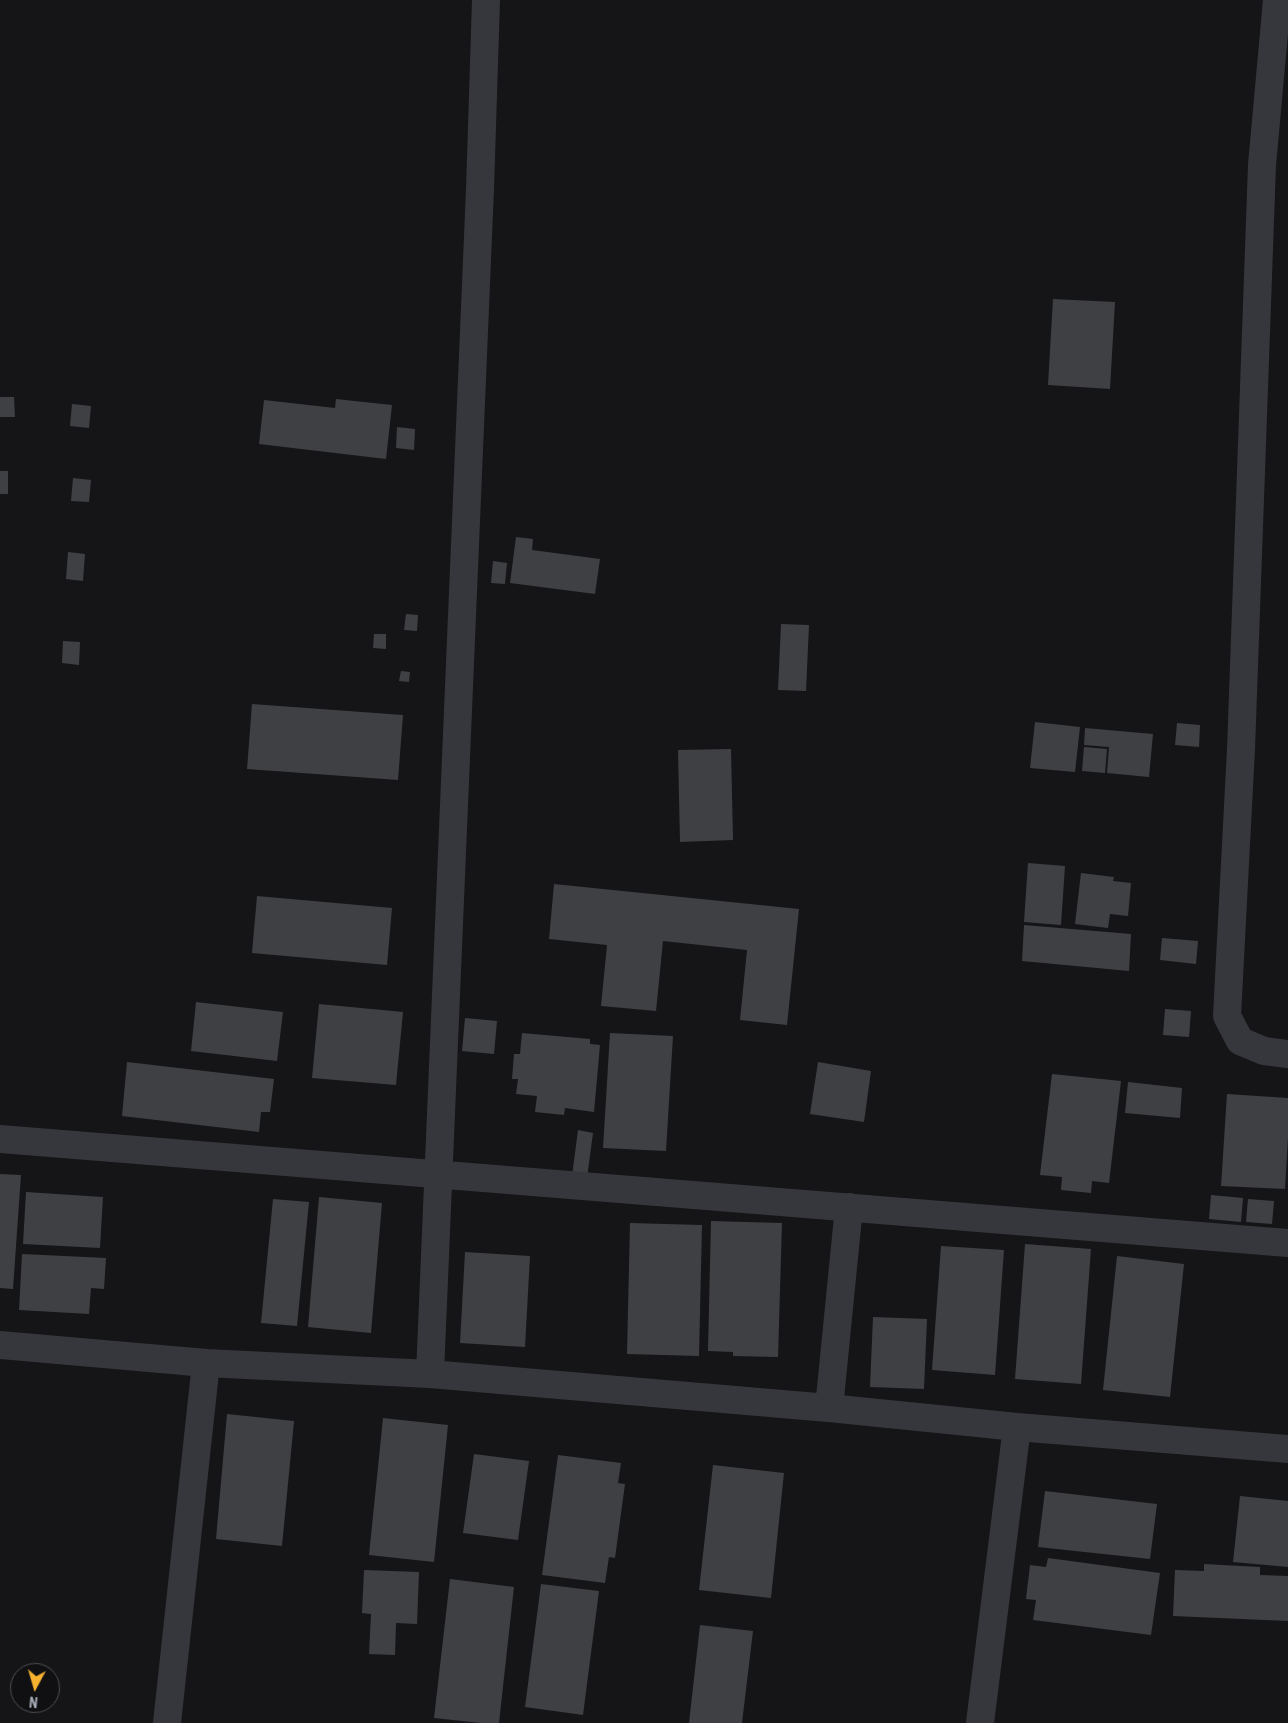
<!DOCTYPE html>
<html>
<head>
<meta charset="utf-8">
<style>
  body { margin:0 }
  #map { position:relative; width:1288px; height:1723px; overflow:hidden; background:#151517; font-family:"Roboto Condensed",sans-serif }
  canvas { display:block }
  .north { position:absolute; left:10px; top:1663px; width:50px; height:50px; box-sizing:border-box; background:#101012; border:1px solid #4c4e54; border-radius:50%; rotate:186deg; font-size:14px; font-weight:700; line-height:20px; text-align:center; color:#a6acb7 }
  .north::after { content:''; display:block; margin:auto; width:18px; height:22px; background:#f6b12e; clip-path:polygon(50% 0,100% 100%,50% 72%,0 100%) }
</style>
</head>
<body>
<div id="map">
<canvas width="1288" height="1723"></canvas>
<div class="north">N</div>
</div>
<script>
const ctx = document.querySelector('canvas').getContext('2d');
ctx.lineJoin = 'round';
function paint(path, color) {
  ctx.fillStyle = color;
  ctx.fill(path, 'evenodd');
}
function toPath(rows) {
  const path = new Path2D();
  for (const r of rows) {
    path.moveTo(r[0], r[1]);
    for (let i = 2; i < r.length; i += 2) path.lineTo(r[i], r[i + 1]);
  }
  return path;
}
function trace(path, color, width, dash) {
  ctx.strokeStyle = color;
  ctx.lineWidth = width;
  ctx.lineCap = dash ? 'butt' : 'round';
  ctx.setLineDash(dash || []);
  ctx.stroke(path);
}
const building = toPath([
  [1053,299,1115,302,1110,389,1048,385],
  [0,397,14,397,15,417,0,417],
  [336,399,392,405,386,459,259,444,264,400,335,408],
  [72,404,91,406,89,428,70,426],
  [397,427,415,429,414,450,396,448],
  [0,471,8,471,8,494,0,494],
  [73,478,91,480,89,502,71,501],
  [516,537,533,539,532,550,600,559,595,594,510,583],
  [68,552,85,554,83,581,66,579],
  [493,561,507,563,505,584,491,583],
  [406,614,418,615,417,631,404,630],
  [781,624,809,625,806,691,778,690],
  [374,634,386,634,386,649,373,648],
  [63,641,80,642,79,665,62,663],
  [401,671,410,672,409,682,399,681],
  [252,704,403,715,398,780,247,769],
  [1035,722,1080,727,1075,772,1030,768],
  [1177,723,1200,725,1199,747,1175,745],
  [1085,728,1153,734,1149,777,1107,773,1109,747,1084,745],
  [1084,747,1107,749,1105,773,1082,771],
  [731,749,733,840,680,842,678,750],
  [1028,863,1065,866,1061,925,1024,922],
  [1081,873,1114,877,1113,881,1131,883,1128,916,1110,914,1108,928,1075,924],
  [554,884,799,909,787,1025,740,1020,747,950,663,941,656,1011,601,1006,607,945,549,939],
  [257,896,392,908,387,965,252,953],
  [1024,925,1131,934,1129,971,1022,961],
  [1162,938,1198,941,1196,964,1160,960],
  [196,1002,283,1012,277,1061,191,1051],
  [319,1004,403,1012,396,1085,312,1078],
  [1165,1009,1191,1011,1189,1037,1163,1035],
  [465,1018,497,1021,494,1054,462,1051],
  [522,1033,590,1039,590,1044,600,1045,594,1112,565,1108,564,1115,535,1112,537,1096,516,1094,518,1079,512,1079,514,1054,520,1054],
  [610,1033,673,1036,666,1151,603,1148],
  [127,1062,274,1079,270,1112,261,1112,259,1132,122,1116],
  [818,1062,871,1071,864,1122,810,1114],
  [1052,1074,1121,1081,1109,1183,1092,1181,1091,1193,1061,1190,1062,1177,1040,1175],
  [1128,1082,1182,1088,1180,1118,1125,1113],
  [1227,1094,1288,1098,1288,1137,1285,1189,1221,1186],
  [578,1130,593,1133,587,1178,572,1176],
  [0,1174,21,1175,13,1289,0,1288],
  [26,1192,103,1197,100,1248,23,1244],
  [1211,1195,1243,1198,1241,1222,1209,1219],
  [319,1197,382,1203,371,1333,308,1327],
  [273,1199,309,1202,297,1326,261,1323],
  [1248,1199,1274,1201,1272,1224,1246,1222],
  [711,1221,782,1223,778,1357,733,1356,733,1352,708,1351],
  [630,1223,702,1225,699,1356,627,1354],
  [1025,1244,1091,1249,1081,1384,1015,1379],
  [941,1246,1004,1250,995,1375,932,1370],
  [465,1252,530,1256,525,1347,460,1343],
  [22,1254,106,1258,104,1289,91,1288,89,1314,19,1310],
  [1117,1256,1184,1264,1170,1397,1103,1390],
  [873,1317,927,1319,924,1389,870,1387],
  [227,1414,294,1421,282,1546,216,1539],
  [383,1418,448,1425,434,1562,369,1555],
  [474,1454,529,1461,518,1540,463,1533],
  [558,1455,621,1463,618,1483,625,1484,615,1558,609,1557,605,1583,542,1575],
  [713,1465,784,1473,771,1598,699,1590],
  [1045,1491,1157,1504,1150,1559,1038,1547],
  [1240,1496,1288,1501,1288,1567,1233,1562],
  [1048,1558,1160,1573,1151,1635,1033,1620,1036,1600,1026,1599,1030,1565,1046,1567],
  [1204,1564,1260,1567,1260,1575,1288,1576,1288,1621,1173,1616,1175,1570,1204,1571],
  [364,1570,419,1572,417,1624,396,1623,395,1655,369,1654,371,1614,362,1613],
  [450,1579,514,1587,499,1723,481,1723,434,1718],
  [541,1584,599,1591,583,1715,525,1707],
  [700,1625,753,1631,742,1723,689,1723]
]);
const minor = toPath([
  [1277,0,1262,165,1241,749,1227,1016,1240,1041,1264,1051,1288,1054],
  [0,1139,1288,1243],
  [0,1345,206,1363,430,1374,829,1408,1017,1427,1288,1449],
  [430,1374,480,189,486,0],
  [829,1408,849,1207],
  [167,1723,206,1363],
  [980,1723,1017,1427]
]);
paint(building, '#3f4044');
trace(minor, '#36373c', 28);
</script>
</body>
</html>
